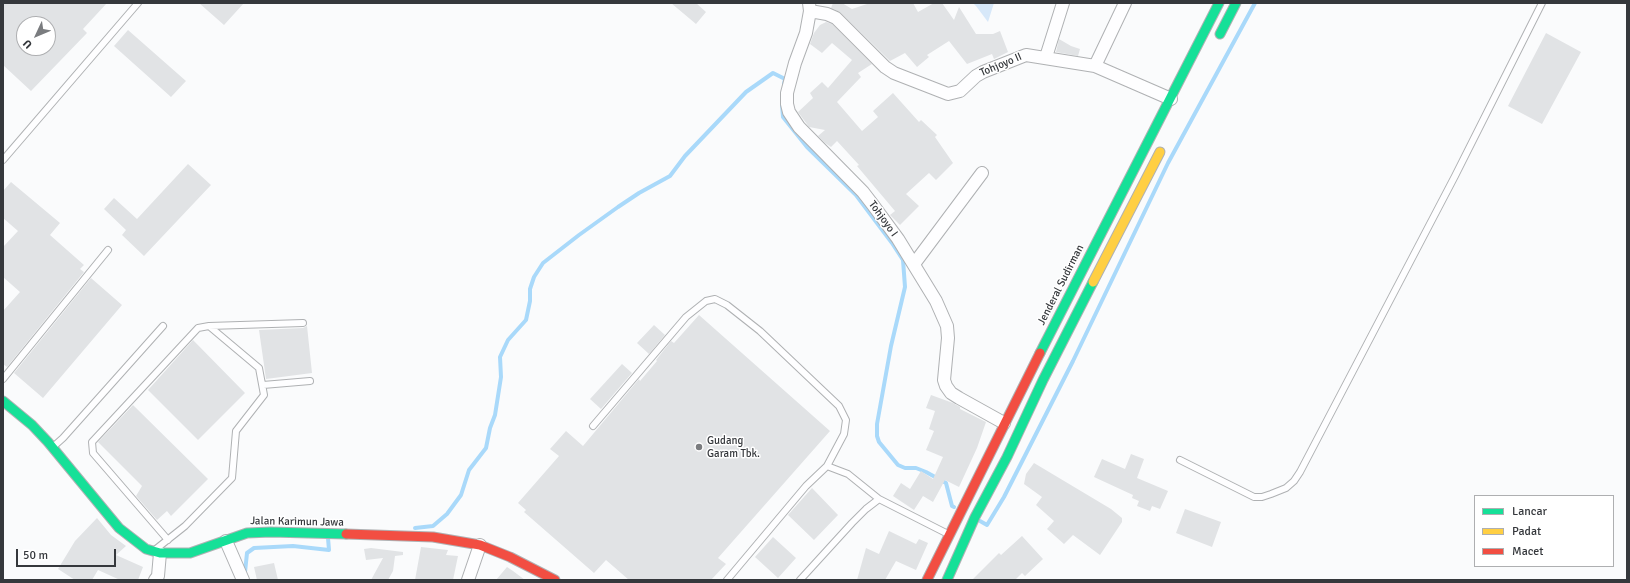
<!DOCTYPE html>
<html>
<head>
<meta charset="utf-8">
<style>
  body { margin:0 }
  #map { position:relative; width:1630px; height:583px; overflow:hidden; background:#fafbfc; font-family:Signika,sans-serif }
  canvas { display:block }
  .frame { position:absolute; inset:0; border:4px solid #35383c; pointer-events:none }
  .legend { position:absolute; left:1474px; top:495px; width:140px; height:72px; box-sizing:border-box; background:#fff; border:1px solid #aeafb1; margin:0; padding:5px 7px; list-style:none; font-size:12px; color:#35383c }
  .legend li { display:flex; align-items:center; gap:8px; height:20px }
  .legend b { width:20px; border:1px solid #aeafb1 }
  .north { position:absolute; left:16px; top:16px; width:40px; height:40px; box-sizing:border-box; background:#fff; border:1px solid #aeafb1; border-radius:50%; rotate:226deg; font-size:11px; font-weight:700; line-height:16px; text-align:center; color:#35383c }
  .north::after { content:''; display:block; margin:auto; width:14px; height:18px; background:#7a7c7f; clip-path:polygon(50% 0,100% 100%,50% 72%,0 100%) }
  .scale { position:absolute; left:16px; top:549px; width:100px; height:18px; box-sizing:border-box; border:2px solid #35383c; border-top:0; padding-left:5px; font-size:12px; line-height:14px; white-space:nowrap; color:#35383c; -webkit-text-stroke:3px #fff; paint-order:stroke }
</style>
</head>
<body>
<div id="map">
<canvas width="1630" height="583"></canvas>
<div class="frame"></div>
<ul class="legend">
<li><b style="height:5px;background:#16e098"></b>Lancar</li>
<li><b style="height:5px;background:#ffcf43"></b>Padat</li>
<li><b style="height:5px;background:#f24e42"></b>Macet</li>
</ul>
<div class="north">U</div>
<div class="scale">50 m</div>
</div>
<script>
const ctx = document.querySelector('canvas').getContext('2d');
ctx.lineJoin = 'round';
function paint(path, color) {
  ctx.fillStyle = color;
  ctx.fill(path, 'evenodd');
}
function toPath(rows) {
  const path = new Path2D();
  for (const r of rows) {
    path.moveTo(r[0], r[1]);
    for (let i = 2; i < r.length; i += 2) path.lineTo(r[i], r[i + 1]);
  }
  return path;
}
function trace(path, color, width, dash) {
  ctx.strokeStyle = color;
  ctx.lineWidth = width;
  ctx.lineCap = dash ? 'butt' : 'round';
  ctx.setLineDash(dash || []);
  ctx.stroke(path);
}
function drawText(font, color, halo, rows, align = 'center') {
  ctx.font = font + ' Signika,sans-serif';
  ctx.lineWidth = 3;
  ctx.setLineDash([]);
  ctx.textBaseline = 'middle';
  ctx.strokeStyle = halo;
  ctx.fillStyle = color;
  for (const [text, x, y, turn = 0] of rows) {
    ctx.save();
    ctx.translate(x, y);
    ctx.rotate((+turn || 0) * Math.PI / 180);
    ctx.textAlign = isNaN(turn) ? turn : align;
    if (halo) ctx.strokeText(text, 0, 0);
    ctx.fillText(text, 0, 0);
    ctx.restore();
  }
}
const green = toPath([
  [973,3,994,3,988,22,976,6]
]);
const stream = toPath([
  [782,105,783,117,807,147,856,195,892,243,903,260,905,287,891,346,877,424,877,436,879,442,898,465,905,468,916,468,926,472,946,483,952,506,954,507],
  [980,521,987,525,1004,497,1073,361,1168,163,1255,3],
  [415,528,433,526,447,514,461,495,469,470,486,448,490,428,495,415,501,377,500,357,508,340,526,320,530,301,530,289,534,277,543,263,579,235,618,207,639,193,670,176,685,156,746,92,773,73,785,79,784,84],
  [245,572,247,553,254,548,293,546,329,550,328,538]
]);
const building = toPath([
  [3,3,107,3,83,29,87,33,31,91,3,65],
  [24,24,48,24,48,48,24,48],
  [199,3,244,3,224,25],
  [671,3,696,3,706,12,696,24],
  [833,3,842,3,852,9,870,3,913,3,918,12,934,3,942,3,954,20,959,7,976,34,993,34,1000,31,1008,52,994,59,992,54,967,64,949,41,927,55,929,57,917,67,905,53,890,61,841,13,831,8],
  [826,22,832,24,872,64,858,73,861,77,837,102,862,131,878,117,873,111,893,93,919,122,921,120,937,135,935,137,953,163,936,180,929,173,906,194,919,206,900,225,890,215,895,211,857,166,859,165,837,141,831,147,825,143,818,136,825,130,809,127,798,112,813,98,810,93,822,82,828,88,852,60,832,43,822,53,810,44,814,33,820,25],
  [128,30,186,81,171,97,114,46],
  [1546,33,1581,52,1542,124,1508,106],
  [1059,39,1071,46,1080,49,1078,56,1056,52],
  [188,164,211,185,144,256,122,235,126,230,104,209,114,198,137,219],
  [11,182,60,223,50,235,84,265,80,269,84,272,7,367,3,364,3,311,20,292,3,277,3,247,18,231,3,218,3,191],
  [91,278,122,305,43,398,14,373],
  [699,315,830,431,718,558,726,564,711,580,629,580,606,560,594,573,524,512,526,510,518,503,559,456,550,449,566,431,583,446,639,379,640,381,657,361,656,360,671,341,674,343],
  [654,325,665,335,649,354,637,343],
  [307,326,312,373,266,379,259,330,303,328],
  [193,340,245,393,198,440,148,390],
  [622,364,632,373,601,409,590,399],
  [931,395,953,403,960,407,960,409,986,422,977,448,959,487,945,480,933,502,923,496,914,510,893,496,901,483,910,489,921,471,933,479,943,457,926,450,934,431,929,429,935,411,926,408],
  [133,405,208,479,171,516,167,511,157,520,136,496,142,486,98,442],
  [1131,454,1144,459,1137,478,1168,491,1160,509,1152,506,1150,511,1137,506,1139,501,1132,498,1133,495,1094,477,1102,459,1125,469],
  [1034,463,1111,509,1122,518,1122,522,1100,555,1073,535,1064,544,1047,529,1054,521,1036,505,1042,497,1024,484,1026,474],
  [812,488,838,515,814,540,788,515],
  [1185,509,1221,522,1212,547,1176,533],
  [97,518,111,535,126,546,116,555,143,567,138,580,120,580,98,570,92,580,75,580,58,569,75,541],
  [889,531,916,544,919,539,928,543,916,570,896,561,885,580,857,580,866,548,879,554],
  [1022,536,1043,559,1025,576,1022,573,1015,580,972,580,999,553,1001,555],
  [773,537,796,558,778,578,755,557],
  [421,547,448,550,446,555,458,556,453,580,415,580],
  [371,548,403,552,403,555,395,556,393,571,388,580,371,580,383,558,366,560,364,549],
  [274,563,278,580,257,580,254,567],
  [507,567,513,571,525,580,496,580]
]);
const lane = toPath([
  [3,160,138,3],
  [209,326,303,323],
  [3,379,108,250],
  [263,385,310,381],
  [593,426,686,317,706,301,715,299,727,305,760,331,839,406,846,420,844,434,827,466],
  [54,446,63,438,163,326],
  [1180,460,1254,497,1262,497,1271,494,1286,488,1294,481,1300,472,1455,176,1542,3],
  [156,549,185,526,232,478,236,431,264,395,259,368,209,326,198,328,92,442,93,453,168,540],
  [727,580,806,486,827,466,848,474,879,499],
  [800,580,852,523,866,509,879,499,946,533]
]);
const street = toPath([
  [809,3,810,11,806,33,795,63,787,93,787,104,789,112,799,127,863,192,873,205,898,239,936,301,947,326,948,338,944,380,946,386,951,393,959,398,1004,423],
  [810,11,827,14,836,18,885,67,894,73,948,94,960,91,976,76,983,72,1026,55,1095,66,1171,99],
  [1046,57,1063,3],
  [1095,66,1125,3],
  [914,264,982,173],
  [226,541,243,580],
  [155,580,158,576,160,553],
  [468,580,480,545]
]);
const fast = toPath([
  [1220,34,1236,3],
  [1040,353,1219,3],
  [3,401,32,425,48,442,119,528,146,549,160,553,190,553,247,533,271,532,346,534],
  [947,580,975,517,1007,457,1043,380,1093,282]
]);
const slow = toPath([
  [1093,282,1160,152]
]);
const jam = toPath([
  [346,534,433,537,480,545,510,557,555,580],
  [927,580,1040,353]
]);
const markers = [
  [699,447,4,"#7a7c7f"]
];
const streetNames = [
  ["Tohjoyo II",1001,65,-23],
  ["Tohjoyo I",883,219,54],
  ["Jenderal Sudirman",1061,285,-63],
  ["Jalan Karimun Jawa",297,522,1]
];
const poiNames = [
  ["Gudang",707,441],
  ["Garam Tbk.",707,454]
];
paint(green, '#d7e8f9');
trace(stream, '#a9d9fa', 4);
paint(building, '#e1e3e5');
trace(lane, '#afb1b3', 8);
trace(street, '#afb1b3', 14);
trace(fast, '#afb1b3', 11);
trace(slow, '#afb1b3', 11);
trace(jam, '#afb1b3', 11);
trace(lane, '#fefeff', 6);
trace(street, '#fefeff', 12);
trace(fast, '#16e098', 9);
trace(slow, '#ffcf43', 9);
trace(jam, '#f24e42', 9);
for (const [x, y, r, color] of markers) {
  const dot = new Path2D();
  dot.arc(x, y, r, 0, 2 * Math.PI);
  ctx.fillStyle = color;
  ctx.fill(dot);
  trace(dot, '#fff', 1.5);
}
drawText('11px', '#35383c', '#fff', streetNames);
drawText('11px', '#35383c', '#fff', poiNames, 'left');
</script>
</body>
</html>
